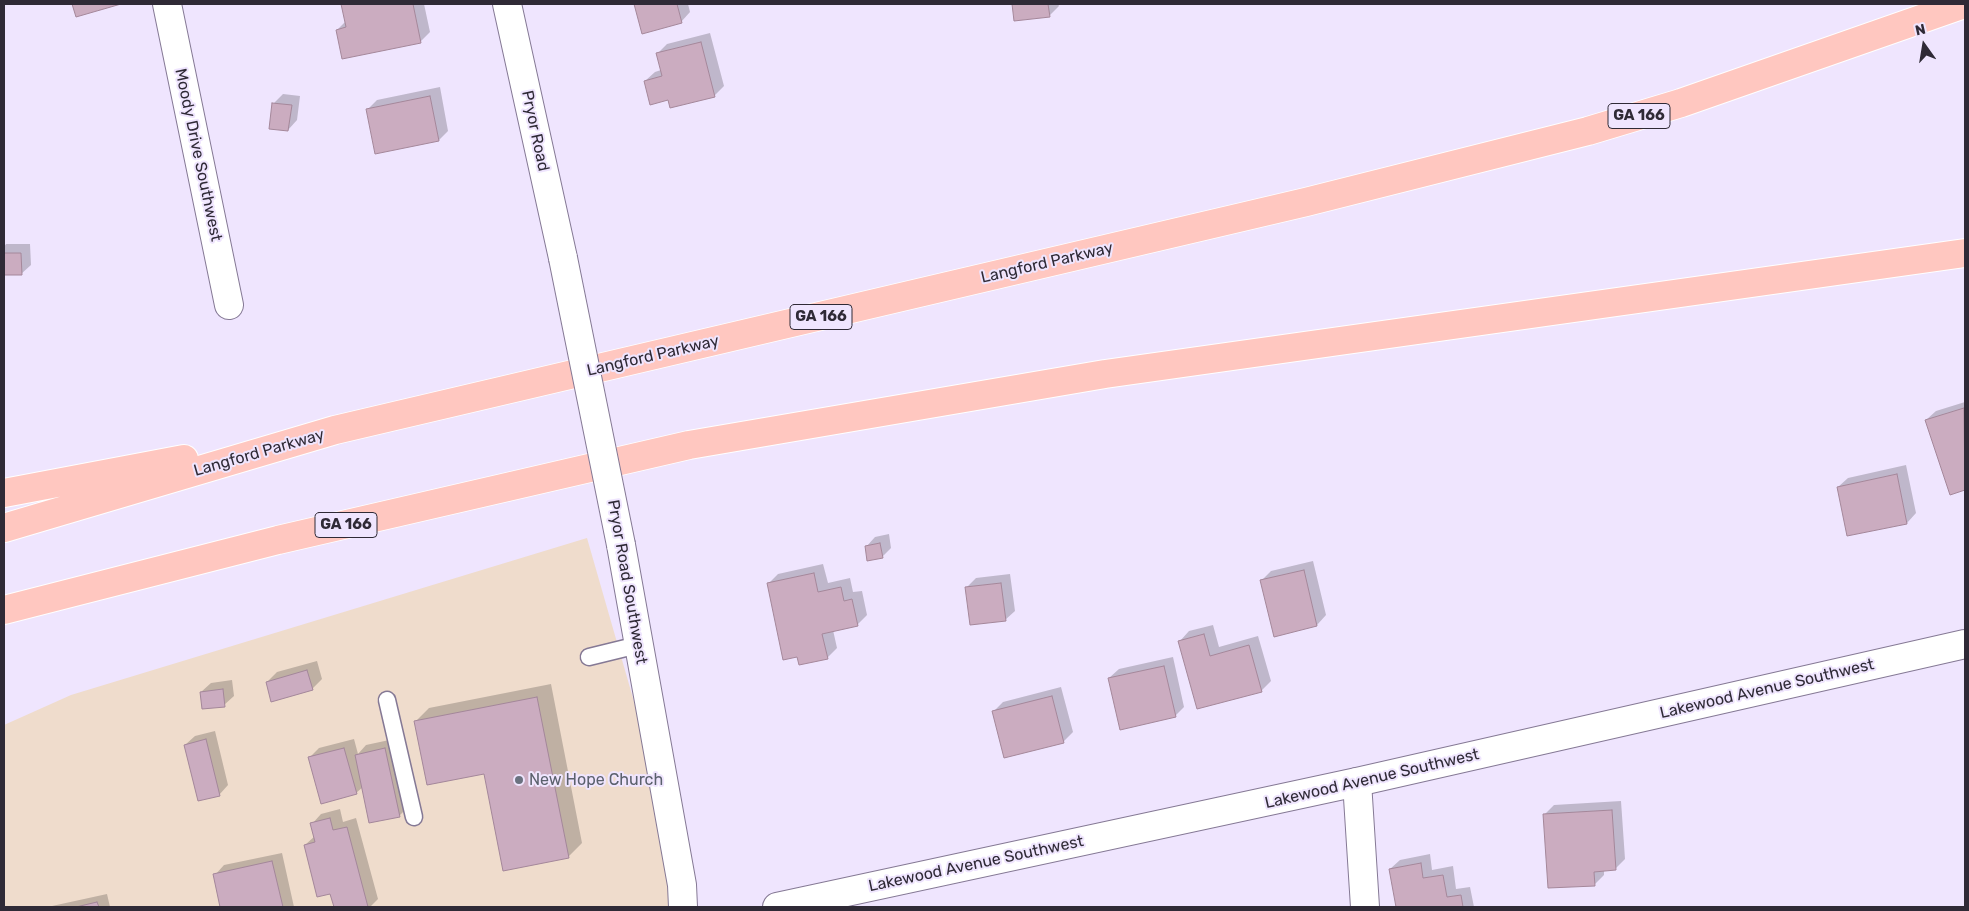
<!DOCTYPE html>
<html>
<head>
<meta charset="utf-8">
<style>
  body { margin:0 }
  #map { position:relative; width:1969px; height:911px; overflow:hidden; background:#efe5fe; font-family:Rubik,sans-serif }
  canvas { display:block }
  .frame { position:absolute; inset:0; border:5px solid #2f2a36; pointer-events:none }
  .north { position:absolute; left:1899px; top:20px; width:50px; height:50px; -webkit-text-stroke:4px #efe5fe; paint-order:stroke; rotate:347deg; font-size:14px; font-weight:700; line-height:20px; text-align:center; color:#2f2a36 }
  .north::after { content:''; display:block; margin:auto; width:18px; height:22px; background:#2f2a36; clip-path:polygon(50% 0,100% 100%,50% 72%,0 100%) }
</style>
</head>
<body>
<div id="map">
<canvas width="1969" height="911"></canvas>
<div class="frame"></div>
<div class="north">N</div>
</div>
<script>
const ctx = document.querySelector('canvas').getContext('2d');
ctx.lineJoin = 'round';
function paint(path, color) {
  ctx.fillStyle = color;
  ctx.fill(path, 'evenodd');
}
function toPath(rows) {
  const path = new Path2D();
  for (const r of rows) {
    path.moveTo(r[0], r[1]);
    for (let i = 2; i < r.length; i += 2) path.lineTo(r[i], r[i + 1]);
  }
  return path;
}
function trace(path, color, width, dash) {
  ctx.strokeStyle = color;
  ctx.lineWidth = width;
  ctx.lineCap = dash ? 'butt' : 'round';
  ctx.setLineDash(dash || []);
  ctx.stroke(path);
}
function drawText(font, color, halo, rows, align = 'center') {
  ctx.font = font + ' Rubik,sans-serif';
  ctx.lineWidth = 4;
  ctx.setLineDash([]);
  ctx.textBaseline = 'middle';
  ctx.strokeStyle = halo;
  ctx.fillStyle = color;
  for (const [text, x, y, turn = 0] of rows) {
    ctx.save();
    ctx.translate(x, y);
    ctx.rotate((+turn || 0) * Math.PI / 180);
    ctx.textAlign = isNaN(turn) ? turn : align;
    if (halo) ctx.strokeText(text, 0, 0);
    ctx.fillText(text, 0, 0);
    ctx.restore();
  }
}
const commercial = toPath([
  [587,538,693,907,4,907,4,725,71,695]
]);
const shadow = toPath([
  [343,4,424,4,430,32,420,42,337,30,346,21],
  [635,4,688,4,690,12,681,22,643,32],
  [1013,4,1058,4,1059,6,1049,16,1015,20],
  [710,33,724,86,715,95,671,107,669,99,645,81,655,72,661,70,657,54,667,44],
  [440,87,448,131,439,140,368,109,377,100],
  [283,94,300,96,297,120,288,130,274,103],
  [6,244,30,244,31,265,21,274,4,274,4,247],
  [1965,402,1965,489,1951,494,1926,420,1936,411],
  [1906,465,1916,513,1907,523,1848,535,1838,487,1848,478],
  [889,534,891,548,882,557,866,547,875,537],
  [1313,561,1326,615,1317,625,1275,635,1262,580,1271,571],
  [823,564,828,583,850,578,853,592,862,591,867,615,857,625,833,630,837,648,827,658,768,584,778,574],
  [1010,574,1015,611,1005,620,967,587,976,578],
  [1213,625,1219,647,1258,636,1271,681,1261,691,1180,641,1189,631],
  [1173,657,1184,707,1175,716,1109,678,1119,669],
  [317,661,322,679,312,689,267,682,277,672],
  [232,680,234,696,224,705,201,692,211,683],
  [551,684,582,843,568,857,485,772,416,721,429,708],
  [1061,687,1073,732,1063,742,994,711,1003,702],
  [215,731,228,785,219,795,185,745,195,736],
  [354,739,358,754,366,745,394,739,409,806,399,816,363,787,356,793,309,758,319,748],
  [1621,801,1625,859,1615,869,1604,870,1604,875,1595,884,1545,814,1554,805],
  [340,809,343,822,356,818,378,899,370,907,335,907,331,892,305,845,315,836,312,824,321,814],
  [282,853,294,907,222,907,215,875,224,865],
  [1430,854,1432,870,1453,866,1456,889,1470,887,1474,907,1397,907,1390,869,1400,860],
  [107,894,110,907,51,907,52,906]
]);
const building = toPath([
  [72,4,121,4,76,17,72,4],
  [341,4,413,4,421,43,342,59,336,30,346,27,341,4],
  [634,4,677,4,682,23,642,34,634,4],
  [1012,4,1048,4,1050,17,1014,21,1012,4],
  [701,42,715,97,670,108,668,100,650,105,644,81,662,76,656,53,701,42],
  [430,96,439,141,375,154,366,109,430,96],
  [272,103,292,105,288,131,269,129,272,103],
  [4,253,21,253,22,275,4,275,4,253],
  [1964,408,1965,490,1950,495,1925,420,1964,408],
  [1897,474,1907,524,1847,536,1837,487,1897,474],
  [880,543,883,558,867,561,865,546,880,543],
  [1304,570,1317,626,1274,637,1260,580,1304,570],
  [814,573,818,592,841,587,844,601,852,599,858,626,822,634,828,659,799,665,797,657,783,660,767,583,814,573],
  [1001,583,1006,621,970,625,965,587,1001,583],
  [1204,634,1210,656,1249,645,1262,692,1197,709,1178,641,1204,634],
  [1164,666,1176,717,1120,730,1108,678,1164,666],
  [307,670,313,690,271,702,266,682,307,670],
  [223,689,225,707,202,709,200,692,223,689],
  [1052,696,1064,743,1004,758,992,711,1052,696],
  [537,697,569,858,503,871,484,774,427,785,414,721,537,697],
  [206,739,220,796,198,801,184,745,206,739],
  [344,748,357,794,321,804,308,757,344,748],
  [385,748,400,817,369,823,355,755,385,748],
  [1612,810,1616,870,1594,872,1595,886,1548,888,1543,814,1612,810],
  [330,818,333,830,347,827,368,907,334,907,330,894,317,897,304,845,315,842,310,823,330,818],
  [272,861,283,907,220,907,213,874,272,861],
  [1421,863,1423,878,1443,875,1447,897,1461,895,1463,907,1396,907,1389,869,1421,863],
  [97,902,99,907,76,907,97,902]
]);
const service = toPath([
  [589,657,638,645],
  [387,700,414,817]
]);
const minor = toPath([
  [167,4,229,305],
  [1357,782,1365,907]
]);
const tertiary = toPath([
  [507,4,563,258],
  [621,545,682,885,683,907],
  [777,907,1357,782,1965,644]
]);
const motorway = toPath([
  [4,493,184,459],
  [4,528,335,430,1306,202,1588,131,1681,103,1964,4],
  [4,610,278,540,689,445,1105,374,1965,253]
]);
const tertiaryBridge = toPath([
  [563,258,621,545]
]);
const markers = [
  [519,780,5,"#6b7280"]
];
const shields = [
  [1639,116,62],
  [821,317,62],
  [346,525,62]
];
const shieldNames = [
  ["GA 166",1639,116],
  ["GA 166",821,317],
  ["GA 166",346,525]
];
const streetNames = [
  ["Pryor Road",535,131,78],
  ["Moody Drive Southwest",198,155,78],
  ["Langford Parkway",1047,263,-13],
  ["Langford Parkway",653,356,-13],
  ["Langford Parkway",259,453,-16],
  ["Pryor Road Southwest",627,582,80],
  ["Lakewood Avenue Southwest",1767,689,-13],
  ["Lakewood Avenue Southwest",1372,779,-13],
  ["Lakewood Avenue Southwest",976,864,-12]
];
const worshipNames = [
  ["New Hope Church",529,780]
];
paint(commercial, '#efdccc');
paint(shadow, '#0003');
paint(building, '#cbacc0');
trace(building, '#a4879a', 1);
trace(service, '#857995', 19);
trace(minor, '#857995', 30);
trace(tertiary, '#857995', 30);
trace(motorway, '#fff', 30);
trace(service, '#fff', 16);
trace(minor, '#fff', 28);
trace(tertiary, '#fff', 28);
trace(motorway, '#ffc7c0', 28);
trace(tertiaryBridge, '#857995', 30, []);
trace(tertiaryBridge, '#fff', 28);
for (const [x, y, r, color] of markers) {
  const dot = new Path2D();
  dot.arc(x, y, r, 0, 2 * Math.PI);
  ctx.fillStyle = color;
  ctx.fill(dot);
  trace(dot, '#efe5fe', 2);
}
for (const [x, y, w] of shields) {
  const box = new Path2D();
  box.roundRect(x - w / 2, y - 12.5, w, 25, 4);
  ctx.fillStyle = '#efe5fe';
  ctx.fill(box);
  trace(box, '#2f2a36', 1);
}
drawText('bold 15px', '#2f2a36', null, shieldNames);
drawText('16px', '#2f2a36', '#efe5fe', streetNames);
drawText('16px', '#5b616d', '#efe5fe', worshipNames, 'left');
</script>
</body>
</html>
